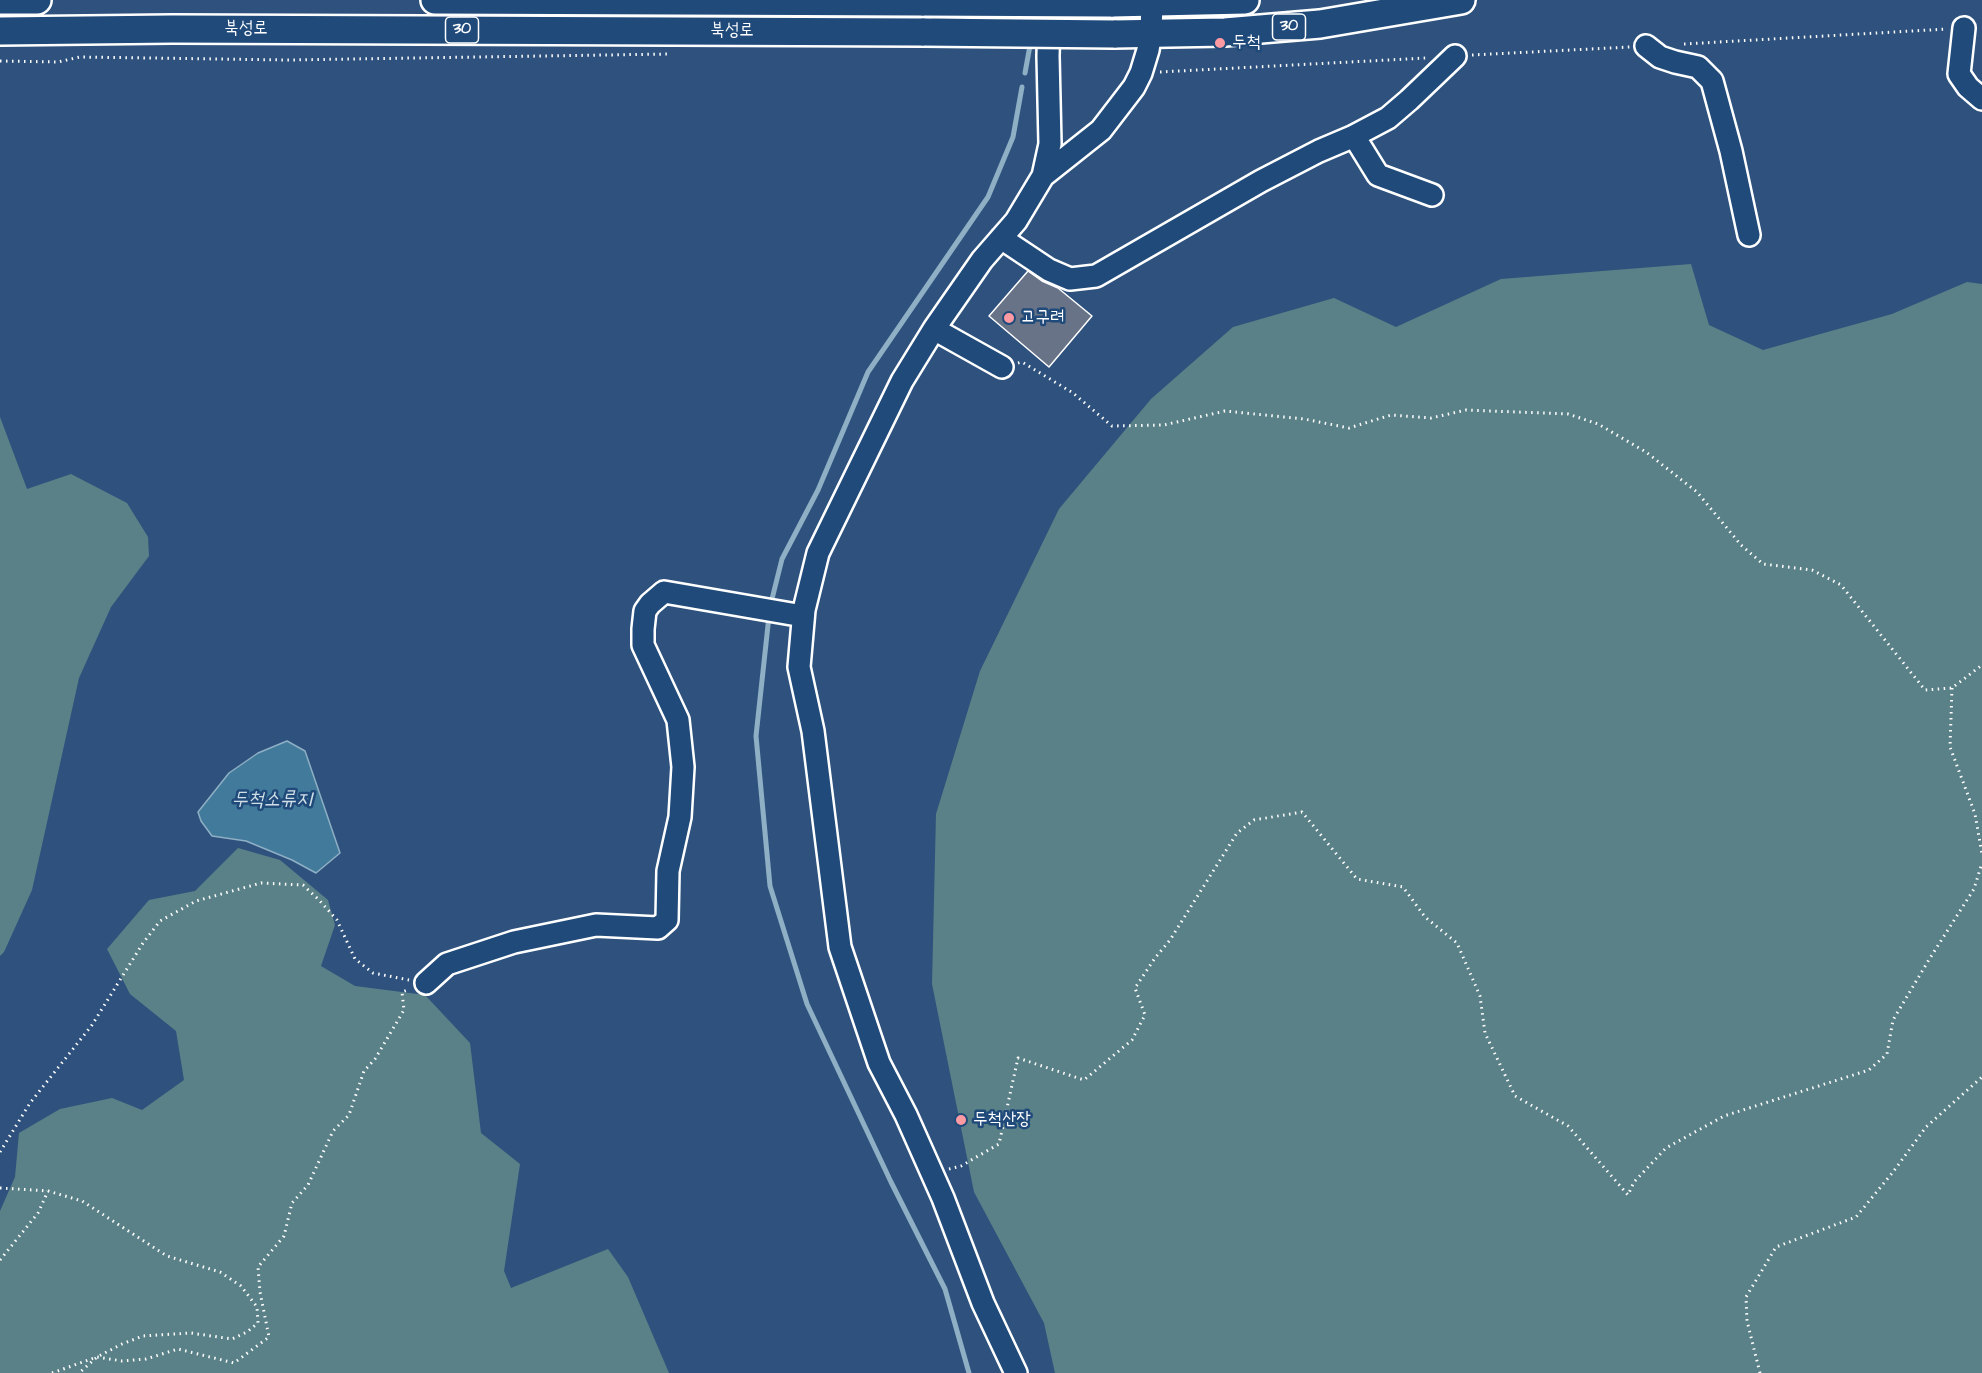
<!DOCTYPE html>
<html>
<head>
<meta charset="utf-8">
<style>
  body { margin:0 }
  canvas { display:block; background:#2e527d }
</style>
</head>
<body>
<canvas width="1982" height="1373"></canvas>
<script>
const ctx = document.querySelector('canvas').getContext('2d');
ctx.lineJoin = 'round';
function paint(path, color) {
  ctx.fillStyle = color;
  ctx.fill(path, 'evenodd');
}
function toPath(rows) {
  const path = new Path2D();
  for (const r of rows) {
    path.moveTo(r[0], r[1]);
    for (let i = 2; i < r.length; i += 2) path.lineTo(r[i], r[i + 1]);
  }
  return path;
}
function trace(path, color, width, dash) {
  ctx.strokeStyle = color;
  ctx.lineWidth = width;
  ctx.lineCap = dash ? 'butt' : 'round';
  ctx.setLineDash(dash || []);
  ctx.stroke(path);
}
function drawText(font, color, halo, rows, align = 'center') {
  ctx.font = font + ' "Architects Daughter","Poor Story",sans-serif';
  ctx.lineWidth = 5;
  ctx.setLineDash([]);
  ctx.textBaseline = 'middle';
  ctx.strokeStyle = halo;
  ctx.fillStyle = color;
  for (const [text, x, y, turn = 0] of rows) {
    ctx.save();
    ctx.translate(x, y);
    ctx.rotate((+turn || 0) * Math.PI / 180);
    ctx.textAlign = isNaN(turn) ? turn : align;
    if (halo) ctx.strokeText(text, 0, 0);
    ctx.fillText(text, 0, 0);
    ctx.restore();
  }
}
const green = toPath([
  [1691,264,1709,325,1763,350,1892,314,1967,282,1982,284,1982,1373,1055,1373,1044,1323,974,1192,932,984,936,814,980,671,1059,509,1151,399,1233,327,1334,298,1396,327,1501,279],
  [0,417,27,489,71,474,127,503,148,537,149,556,111,607,79,678,32,890,4,952,0,956],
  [238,848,280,860,328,900,335,925,321,966,355,986,425,995,470,1043,481,1133,520,1164,504,1271,511,1288,608,1249,628,1277,669,1373,0,1373,0,1211,15,1177,19,1133,60,1109,112,1098,142,1110,184,1080,176,1031,130,994,107,949,149,900,195,891]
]);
const water = toPath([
  [287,741,305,751,340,853,316,873,292,860,246,841,212,836,201,821,198,812,229,773,258,753,287,741]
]);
const stream = toPath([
  [1025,73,1031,40],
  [770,607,782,559,818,490,868,372,988,197,1013,137,1022,87],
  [769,616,756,736,770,886,807,1004,891,1182,945,1289,969,1373]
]);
const building = toPath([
  [1028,271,1042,281,1058,288,1092,316,1049,367,989,316,1028,271]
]);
const path = toPath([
  [1684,44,1947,29],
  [1472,55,1630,47],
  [0,61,58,62,80,57,288,60,669,54],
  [1160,72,1426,58],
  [1018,363,1022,362,1073,393,1112,426,1164,425,1225,411,1304,419,1349,428,1391,415,1431,418,1466,410,1568,414,1598,424,1646,452,1697,492,1741,545,1763,564,1812,570,1841,585,1925,690,1952,688,1982,665],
  [1952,688,1950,747,1975,814,1982,854],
  [0,1152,30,1103,92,1025,143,943,160,921,196,901,261,883,303,885,319,900,337,920,355,959,373,973,409,980],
  [949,1169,961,1166,999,1144,1018,1058,1084,1080,1132,1040,1145,1015,1135,988,1155,958,1170,940,1237,833,1254,820,1302,812,1357,879,1403,887,1425,917,1457,943,1480,996,1485,1033,1515,1096,1568,1126,1628,1195,1634,1182,1666,1148,1724,1116,1869,1070,1887,1054,1893,1020,1930,958,1974,889,1982,863],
  [0,1188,48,1191,82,1201,167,1256,220,1272,241,1286,257,1307,258,1323,247,1332,232,1339,191,1333,143,1336,122,1344,97,1357,79,1373],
  [0,1260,38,1213,48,1191],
  [52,1373,97,1357,122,1361,146,1359,178,1349,234,1363,269,1337,260,1292,258,1267,284,1236,292,1203,308,1185,333,1131,349,1115,364,1071,375,1059,404,1010,402,992,410,989],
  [1760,1373,1747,1321,1746,1297,1776,1247,1856,1217,1893,1172,1926,1127,1982,1077]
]);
const minor = toPath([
  [1964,28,1959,74,1968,87,1982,99],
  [1646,46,1660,57,1675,62,1698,67,1712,81,1731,151,1749,235],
  [1352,137,1388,118,1409,100,1455,56],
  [1043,176,1101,130,1134,87,1141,73,1148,50,1151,32,1152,3],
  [1001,238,1049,270,1070,279,1096,276,1261,181,1319,151,1352,137,1357,141,1378,175,1432,195],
  [934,329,982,260,1016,221,1043,176,1050,144,1048,56,1049,22,1053,0],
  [1002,367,934,329,902,381,818,553,804,610,799,667,813,731,840,947,879,1063,906,1115,943,1198,983,1303,1016,1373],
  [426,983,447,964,514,942,596,925,658,928,667,920,668,871,680,817,683,767,678,720,643,645,643,629,645,611,650,604,664,592,803,616]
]);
const major = toPath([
  [0,0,37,0],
  [435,0,924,2],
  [1111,3,1245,0],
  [0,31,172,29,924,32],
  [1114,34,1225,32,1320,24,1461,0]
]);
const majorBridge = toPath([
  [924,2,1111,3],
  [924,32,1114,34]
]);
const markers = [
  [1220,43,6,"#ff9aa2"],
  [1009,318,6,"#ff9aa2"],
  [961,1120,6,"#ff9aa2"]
];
const shields = [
  [1289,27,33],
  [462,30,33]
];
const shieldNames = [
  ["30",1289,27],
  ["30",462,30]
];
const streetNames = [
  ["북성로",246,29],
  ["북성로",732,31]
];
const poiNames = [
  ["두척",1232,43],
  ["고구려",1021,318],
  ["두척산장",973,1120]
];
const waterNames = [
  ["두척소류지",272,801]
];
paint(green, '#5a8187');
paint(water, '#427a9c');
trace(water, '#8eafc4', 1.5);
trace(stream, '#8eafc4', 5);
paint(building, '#687387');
trace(building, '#fff', 1.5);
trace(minor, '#fff', 26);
trace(major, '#fff', 32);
trace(path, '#fff', 3, [1.5, 4.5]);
trace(minor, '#1f4a7a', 21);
trace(major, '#1f4a7a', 27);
trace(majorBridge, '#fff', 32, []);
trace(majorBridge, '#1f4a7a', 27);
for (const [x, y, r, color] of markers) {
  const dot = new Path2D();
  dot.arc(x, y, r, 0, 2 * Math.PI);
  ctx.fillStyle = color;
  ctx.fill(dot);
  trace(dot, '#1f4a7a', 2);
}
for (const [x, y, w] of shields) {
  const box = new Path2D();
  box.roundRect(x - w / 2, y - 13, w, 26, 4.5);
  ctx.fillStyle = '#1f4a7a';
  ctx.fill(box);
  trace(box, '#fff', 1.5);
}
drawText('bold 16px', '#fff', null, shieldNames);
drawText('18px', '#fff', '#1f4a7a', streetNames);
drawText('18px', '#fff', '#1f4a7a', poiNames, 'left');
drawText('italic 20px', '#d0dee6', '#1f4a7a', waterNames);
</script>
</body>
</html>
